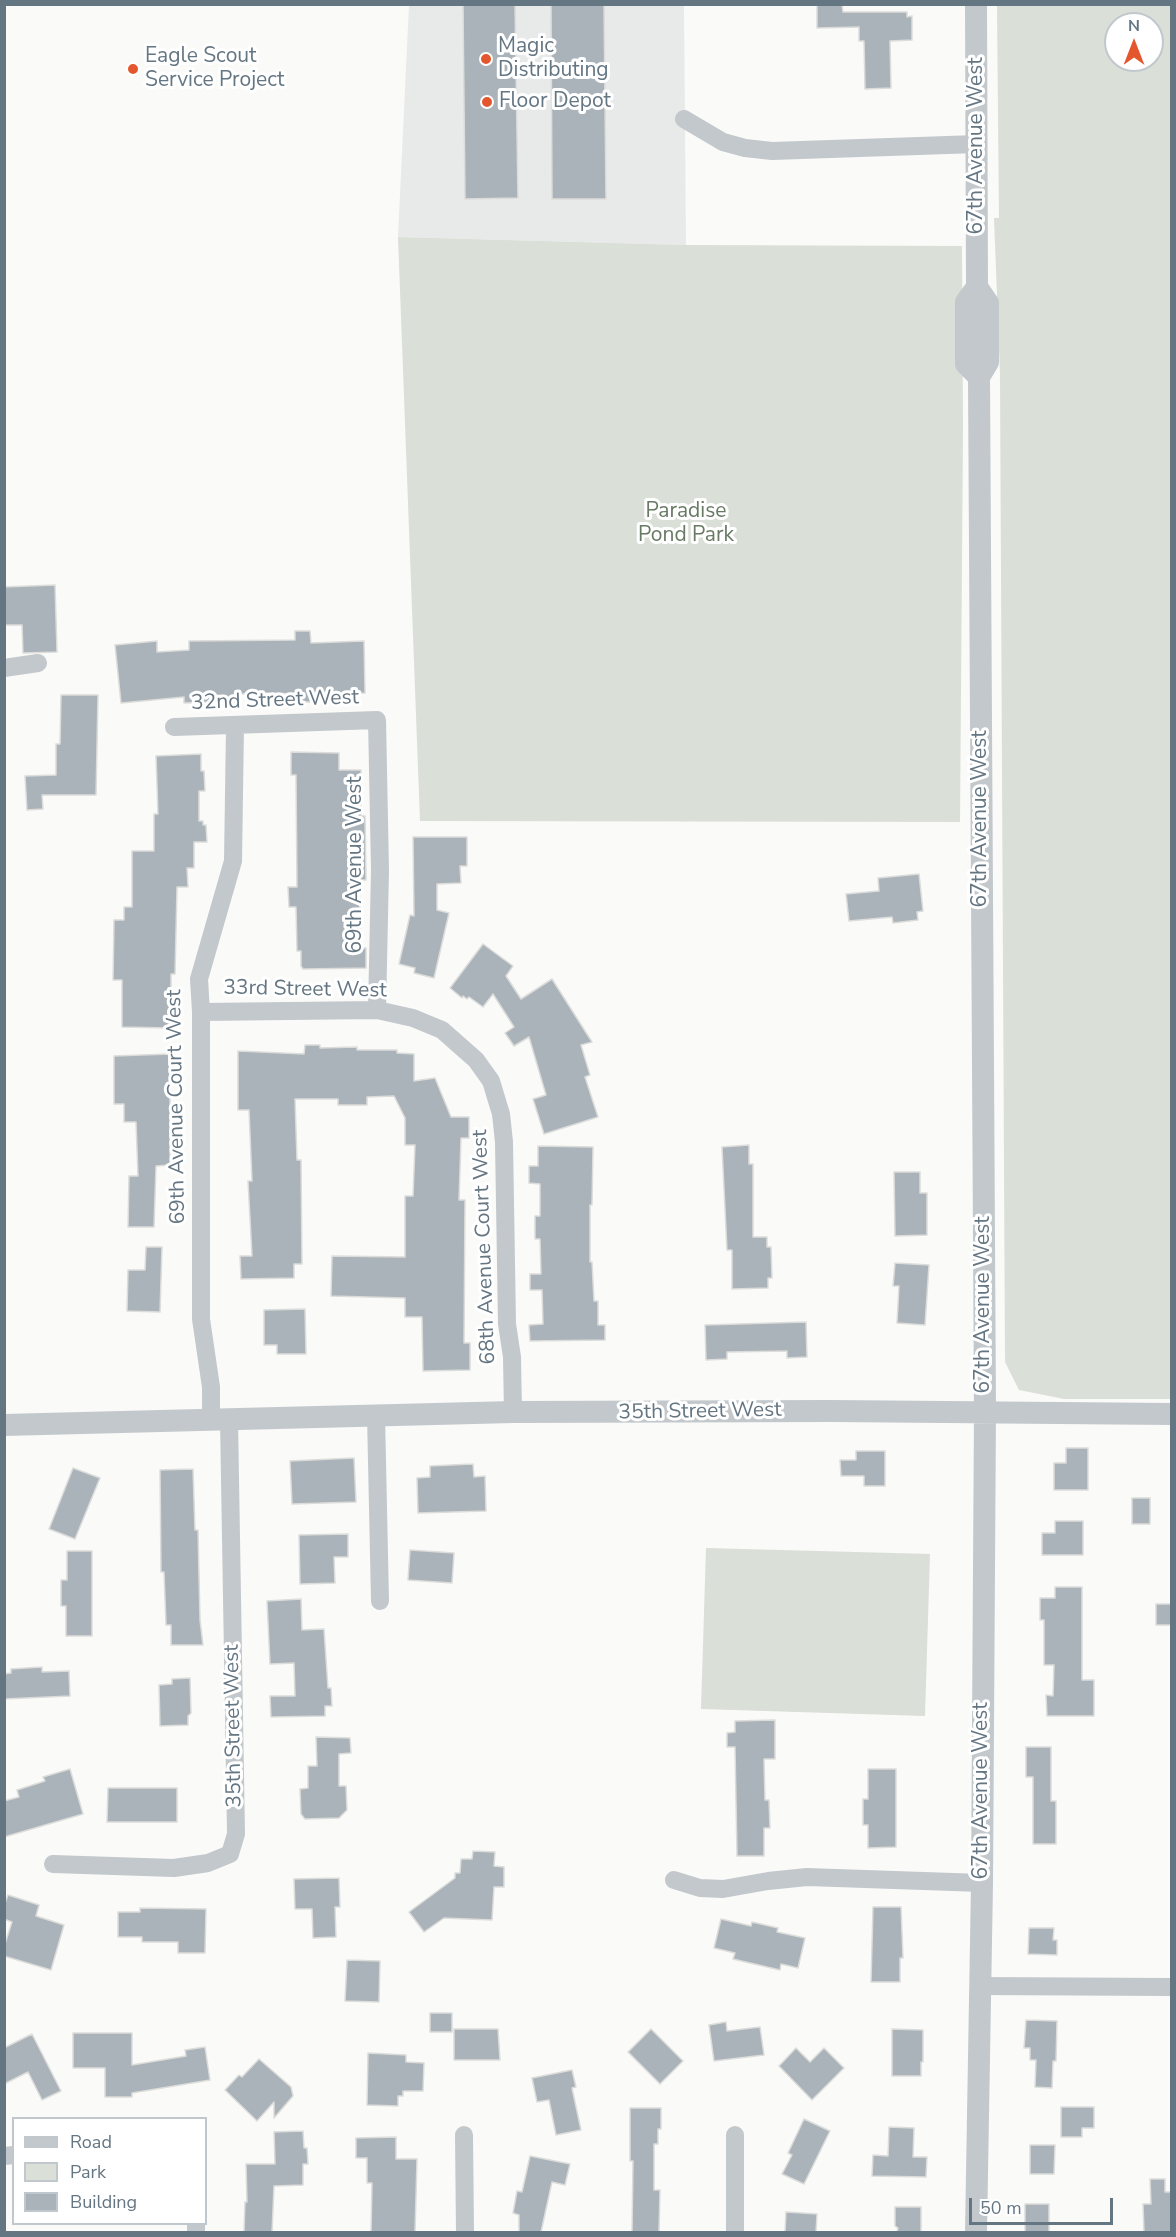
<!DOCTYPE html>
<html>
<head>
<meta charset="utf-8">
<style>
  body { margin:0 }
  #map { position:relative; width:1176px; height:2237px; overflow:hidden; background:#fafaf8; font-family:"Nunito Sans",sans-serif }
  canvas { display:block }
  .frame { position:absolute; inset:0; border:6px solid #657683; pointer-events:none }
  .legend { position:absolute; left:12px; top:2117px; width:195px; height:108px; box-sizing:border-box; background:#fff; border:2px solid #c1c8cd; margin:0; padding:8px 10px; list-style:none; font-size:18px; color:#657683 }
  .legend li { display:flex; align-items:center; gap:12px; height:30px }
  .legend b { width:30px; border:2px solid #c1c8cd }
  .north { position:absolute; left:1104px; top:12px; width:60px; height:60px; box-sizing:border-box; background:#fff; border:2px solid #c1c8cd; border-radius:50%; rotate:0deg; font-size:16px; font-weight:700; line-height:24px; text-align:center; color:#657683 }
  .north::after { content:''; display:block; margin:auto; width:21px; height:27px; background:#e4572e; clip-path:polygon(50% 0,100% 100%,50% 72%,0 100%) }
  .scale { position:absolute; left:969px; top:2198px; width:144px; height:27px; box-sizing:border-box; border:3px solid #657683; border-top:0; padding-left:8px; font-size:18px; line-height:21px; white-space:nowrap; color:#657683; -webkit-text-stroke:4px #fff; paint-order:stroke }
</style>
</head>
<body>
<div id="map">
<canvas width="1176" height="2237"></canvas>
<div class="frame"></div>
<ul class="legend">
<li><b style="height:8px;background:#c3c8cc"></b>Road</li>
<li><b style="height:16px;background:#dadfd7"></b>Park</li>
<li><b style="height:16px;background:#aab3b9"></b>Building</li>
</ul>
<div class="north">N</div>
<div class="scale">50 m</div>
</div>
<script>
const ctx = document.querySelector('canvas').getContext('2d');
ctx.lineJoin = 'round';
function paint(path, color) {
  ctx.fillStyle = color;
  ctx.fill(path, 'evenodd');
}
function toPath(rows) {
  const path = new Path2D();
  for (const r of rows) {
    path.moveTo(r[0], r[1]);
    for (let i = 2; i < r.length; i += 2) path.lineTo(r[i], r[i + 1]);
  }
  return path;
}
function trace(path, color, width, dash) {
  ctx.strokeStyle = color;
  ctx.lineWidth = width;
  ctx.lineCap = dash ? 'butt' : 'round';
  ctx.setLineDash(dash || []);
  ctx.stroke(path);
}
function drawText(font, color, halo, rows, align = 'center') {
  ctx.font = font + ' "Nunito Sans",sans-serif';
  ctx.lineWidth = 6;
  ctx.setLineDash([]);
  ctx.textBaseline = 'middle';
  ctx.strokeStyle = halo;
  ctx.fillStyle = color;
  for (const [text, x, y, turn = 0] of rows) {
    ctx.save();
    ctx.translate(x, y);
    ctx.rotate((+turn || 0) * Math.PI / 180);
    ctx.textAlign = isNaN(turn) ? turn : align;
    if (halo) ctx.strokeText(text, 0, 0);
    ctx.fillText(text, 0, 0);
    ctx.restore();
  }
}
const built = toPath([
  [409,5,684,5,686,245,398,237]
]);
const green = toPath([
  [997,5,1171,5,1171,1399,1064,1399,1019,1390,1005,1362,1000,374,994,218,999,218],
  [1116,24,1152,24,1152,60,1116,60],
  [398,237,686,245,962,246,963,428,960,822,420,821],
  [706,1548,930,1554,925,1716,701,1709]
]);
const building = toPath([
  [463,4,515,4,518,198,465,199,463,4],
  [551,4,604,4,606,199,552,199,551,4],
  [817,4,842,4,843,12,907,12,907,17,912,16,912,40,890,41,891,88,865,89,864,41,859,41,859,27,817,28,817,4],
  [55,585,57,652,23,653,22,625,4,625,4,587,55,585],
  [295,631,310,631,311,643,364,641,365,693,312,694,312,702,295,702,295,694,272,693,239,694,239,704,223,704,223,702,184,703,184,697,121,703,115,645,157,641,157,652,189,650,189,641,295,640,295,631],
  [61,695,98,695,96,795,42,795,43,809,27,810,25,776,56,775,56,744,60,744,61,695],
  [291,752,339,753,339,770,361,770,361,816,365,816,366,880,359,880,361,948,366,948,366,968,303,969,301,966,301,951,297,951,296,907,289,907,288,887,297,887,296,775,291,775,291,752],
  [201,754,201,771,204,771,205,791,199,791,199,821,203,821,203,825,206,825,207,842,194,842,194,868,187,868,188,887,177,887,175,974,171,974,171,1028,122,1027,122,980,113,980,114,920,124,920,124,907,132,907,132,851,154,851,154,814,158,814,156,756,201,754],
  [413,837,467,837,467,866,460,866,461,883,437,884,437,910,449,913,434,978,414,973,415,968,399,964,410,915,414,916,413,837],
  [919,874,923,911,917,912,918,920,893,923,892,917,849,921,846,894,879,891,878,878,919,874],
  [483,944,513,966,506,976,521,999,552,979,592,1042,581,1045,590,1075,585,1077,598,1117,544,1134,533,1099,546,1095,529,1037,514,1046,505,1033,514,1027,493,994,483,1007,469,997,467,999,463,996,462,998,450,988,483,944],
  [305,1045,320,1045,320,1048,357,1047,357,1050,397,1050,397,1053,414,1054,414,1081,435,1078,451,1117,469,1117,469,1138,461,1138,459,1200,465,1200,464,1343,470,1343,470,1370,423,1371,422,1317,405,1317,405,1298,331,1296,332,1256,405,1257,405,1196,413,1196,415,1145,405,1145,405,1118,394,1096,367,1097,367,1105,338,1105,338,1099,295,1099,297,1160,301,1160,302,1264,294,1264,294,1278,241,1279,240,1256,252,1256,248,1181,252,1181,249,1110,238,1110,238,1051,304,1054,305,1045],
  [170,1054,170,1165,156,1166,154,1227,128,1227,129,1176,138,1176,136,1122,124,1122,124,1104,114,1104,114,1056,170,1054],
  [749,1145,749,1164,753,1164,753,1237,767,1237,767,1247,771,1247,772,1278,768,1278,768,1288,732,1289,732,1250,727,1250,722,1147,749,1145],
  [538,1146,593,1147,592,1205,590,1205,590,1262,592,1262,594,1301,598,1301,598,1325,605,1325,605,1340,530,1341,529,1325,543,1324,542,1290,530,1290,530,1274,541,1274,540,1239,535,1239,535,1216,540,1216,540,1184,529,1183,529,1166,538,1166,538,1146],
  [894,1172,920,1172,920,1193,927,1193,927,1235,895,1236,894,1172],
  [146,1247,162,1247,160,1312,127,1311,128,1270,145,1270,146,1247],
  [895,1263,929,1265,925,1325,897,1323,899,1286,893,1286,895,1263],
  [305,1309,306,1354,277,1354,277,1345,264,1345,264,1310,305,1309],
  [806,1322,807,1357,787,1358,787,1351,727,1352,727,1359,706,1360,705,1325,806,1322],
  [1066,1448,1088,1448,1088,1490,1054,1490,1054,1463,1066,1463,1066,1448],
  [856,1451,885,1451,885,1486,864,1486,864,1476,841,1476,840,1460,856,1460,856,1451],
  [354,1458,356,1502,292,1504,290,1461,354,1458],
  [473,1464,474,1477,485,1476,486,1511,418,1513,417,1478,430,1477,430,1466,473,1464],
  [73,1468,100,1478,75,1539,49,1529,73,1468],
  [193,1469,195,1530,198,1530,200,1620,203,1645,171,1645,171,1625,166,1625,164,1572,161,1572,160,1470,193,1469],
  [1132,1498,1150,1498,1150,1524,1132,1524,1132,1498],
  [1055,1521,1083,1521,1083,1555,1042,1555,1042,1533,1055,1533,1055,1521],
  [348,1534,348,1557,334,1557,335,1583,300,1584,299,1535,348,1534],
  [410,1550,454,1553,452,1583,408,1580,410,1550],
  [67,1551,92,1551,92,1636,66,1636,66,1606,61,1606,61,1580,67,1580,67,1551],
  [1055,1587,1082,1587,1082,1680,1094,1680,1094,1716,1047,1716,1046,1695,1053,1696,1054,1665,1044,1665,1044,1620,1040,1620,1040,1598,1055,1598,1055,1587],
  [301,1599,302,1630,324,1629,328,1688,331,1688,332,1706,325,1706,325,1716,271,1717,270,1696,295,1696,294,1663,270,1664,267,1601,301,1599],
  [1156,1604,1172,1604,1172,1625,1156,1625,1156,1604],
  [42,1667,42,1672,69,1671,70,1696,4,1699,4,1674,11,1673,11,1669,42,1667],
  [190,1678,191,1713,188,1716,188,1725,160,1726,159,1685,172,1684,172,1679,190,1678],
  [775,1720,775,1759,764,1759,765,1800,769,1800,770,1828,764,1828,764,1856,737,1856,735,1747,727,1747,727,1733,735,1732,735,1721,775,1720],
  [316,1737,350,1738,351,1753,339,1754,339,1786,346,1786,347,1810,339,1818,305,1819,301,1814,300,1789,308,1788,308,1766,317,1766,316,1737],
  [1026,1747,1051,1747,1051,1801,1056,1801,1056,1844,1033,1844,1033,1777,1026,1777,1026,1747],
  [70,1769,83,1814,4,1837,4,1801,19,1797,17,1790,45,1781,43,1777,70,1769],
  [868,1769,896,1769,896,1847,868,1848,868,1825,863,1825,863,1799,868,1799,868,1769],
  [108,1788,177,1788,177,1822,107,1822,108,1788],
  [473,1851,495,1852,494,1866,504,1867,504,1887,494,1887,492,1920,444,1918,424,1932,409,1912,455,1878,455,1873,460,1873,461,1859,472,1859,473,1851],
  [339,1878,340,1907,335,1907,336,1937,313,1938,312,1909,295,1909,294,1879,339,1878],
  [8,1895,39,1905,36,1916,64,1925,51,1970,4,1956,4,1947,12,1922,4,1919,4,1906,8,1895],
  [873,1907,901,1907,903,1958,900,1958,900,1982,871,1982,873,1907],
  [140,1908,206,1909,205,1953,178,1953,178,1942,142,1942,142,1937,118,1937,118,1912,140,1912,140,1908],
  [721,1919,751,1926,752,1922,778,1928,777,1932,805,1938,798,1968,781,1964,780,1970,733,1959,735,1953,714,1948,721,1919],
  [1029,1928,1054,1928,1053,1940,1057,1940,1057,1955,1028,1954,1029,1928],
  [347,1960,380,1961,379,2002,345,2001,347,1960],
  [430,2013,452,2013,452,2032,430,2032,430,2013],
  [1026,2020,1057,2021,1056,2061,1053,2061,1052,2088,1035,2087,1036,2060,1030,2060,1030,2048,1024,2048,1026,2020],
  [726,2022,727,2031,760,2027,764,2055,714,2061,709,2025,726,2022],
  [454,2029,498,2029,500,2060,454,2060,454,2029],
  [651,2029,683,2061,660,2084,628,2052,651,2029],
  [892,2029,923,2030,923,2062,921,2062,921,2076,892,2076,892,2029],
  [73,2033,132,2033,132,2065,186,2056,185,2050,205,2047,210,2080,132,2093,132,2097,105,2097,105,2068,73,2068,73,2033],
  [32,2034,61,2091,42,2100,28,2072,4,2084,4,2048,32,2034],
  [796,2048,810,2062,824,2048,844,2068,812,2100,779,2066,796,2048],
  [368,2053,406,2055,406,2062,424,2063,423,2091,403,2091,403,2096,398,2096,398,2106,367,2105,368,2053],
  [259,2059,291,2087,293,2096,274,2118,274,2102,257,2121,225,2090,239,2075,242,2077,259,2059],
  [572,2070,576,2087,572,2088,581,2130,556,2135,549,2100,537,2102,532,2078,572,2070],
  [1061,2107,1094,2107,1094,2128,1082,2128,1082,2137,1061,2137,1061,2107],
  [630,2108,661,2108,661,2129,658,2129,658,2144,654,2144,654,2190,660,2190,659,2232,632,2232,633,2161,630,2161,630,2108],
  [804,2119,830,2131,804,2184,782,2174,792,2155,788,2153,804,2119],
  [889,2127,914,2128,913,2157,927,2157,926,2177,872,2176,873,2155,888,2156,889,2127],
  [303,2131,304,2148,307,2148,308,2164,303,2164,303,2185,274,2186,272,2232,244,2232,245,2202,247,2202,246,2164,275,2164,274,2132,303,2131],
  [396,2137,396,2159,417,2159,415,2232,371,2232,372,2183,367,2183,367,2158,356,2158,356,2138,396,2137],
  [1030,2145,1055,2145,1054,2174,1030,2174,1030,2145],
  [530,2156,570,2164,565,2185,552,2182,541,2232,519,2232,519,2215,513,2213,517,2191,522,2192,530,2156],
  [1150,2179,1165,2179,1165,2192,1172,2192,1172,2232,1144,2232,1143,2204,1151,2204,1150,2179],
  [1025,2204,1049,2204,1049,2232,1025,2232,1025,2204],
  [895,2207,921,2207,921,2232,897,2232,898,2228,895,2226,895,2207],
  [786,2212,817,2214,816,2232,785,2232,786,2212]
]);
const minor = toPath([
  [684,119,723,142,745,148,772,151,977,144],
  [4,668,38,663],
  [174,727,377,720,380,870,377,1010],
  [201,1012,377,1010,413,1018,442,1030,476,1060,491,1081,501,1114,504,1142,507,1324,512,1357,513,1412],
  [376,1415,380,1601],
  [211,1420,211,1387,201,1319,201,1012,199,979,233,861,235,726],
  [53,1864,174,1868,208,1863,230,1854,236,1834,229,1419],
  [674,1880,700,1888,723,1889,768,1881,807,1877,982,1883],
  [980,1986,1172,1987],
  [464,2135,465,2232],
  [4,2156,14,2155],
  [196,2232,196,2224],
  [735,2232,735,2135]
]);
const tertiary = toPath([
  [976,4,977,287,988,303,988,362,979,377,985,1411,982,1883,976,2232],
  [977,287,966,302,966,364,979,377],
  [4,1425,513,1412,831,1411,1172,1414]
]);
const markers = [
  [486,59,6,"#e4572e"],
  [133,69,6,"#e4572e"],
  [487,102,6,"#e4572e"]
];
const poiNames = [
  ["Magic",498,47],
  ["Distributing",498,71],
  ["Eagle Scout",145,57],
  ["Service Project",145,81],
  ["Floor Depot",499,102]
];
const streetNames = [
  ["67th Avenue West",977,146,-90],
  ["32nd Street West",275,701,-2],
  ["67th Avenue West",981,819,-90],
  ["69th Avenue West",356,865,-90],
  ["33rd Street West",305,990,1],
  ["69th Avenue Court West",177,1107,-91],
  ["68th Avenue Court West",485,1247,-92],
  ["67th Avenue West",984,1305,-90],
  ["35th Street West",700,1412,-1],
  ["35th Street West",234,1726,-91],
  ["67th Avenue West",982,1791,-90]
];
const parkNames = [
  ["Paradise",686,512],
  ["Pond Park",686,536]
];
paint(built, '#e8e9e9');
paint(green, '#dadfd7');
paint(building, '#aab3b9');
trace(building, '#dcdcda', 1.5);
trace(minor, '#c3c8cc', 18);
trace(tertiary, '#c3c8cc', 22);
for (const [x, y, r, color] of markers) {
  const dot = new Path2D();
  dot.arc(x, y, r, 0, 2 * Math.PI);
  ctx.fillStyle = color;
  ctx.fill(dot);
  trace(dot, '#fff', 2);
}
drawText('21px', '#657683', '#fff', poiNames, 'left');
drawText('21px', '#657683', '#fff', streetNames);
drawText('21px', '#687a64', '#fff', parkNames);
</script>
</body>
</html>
